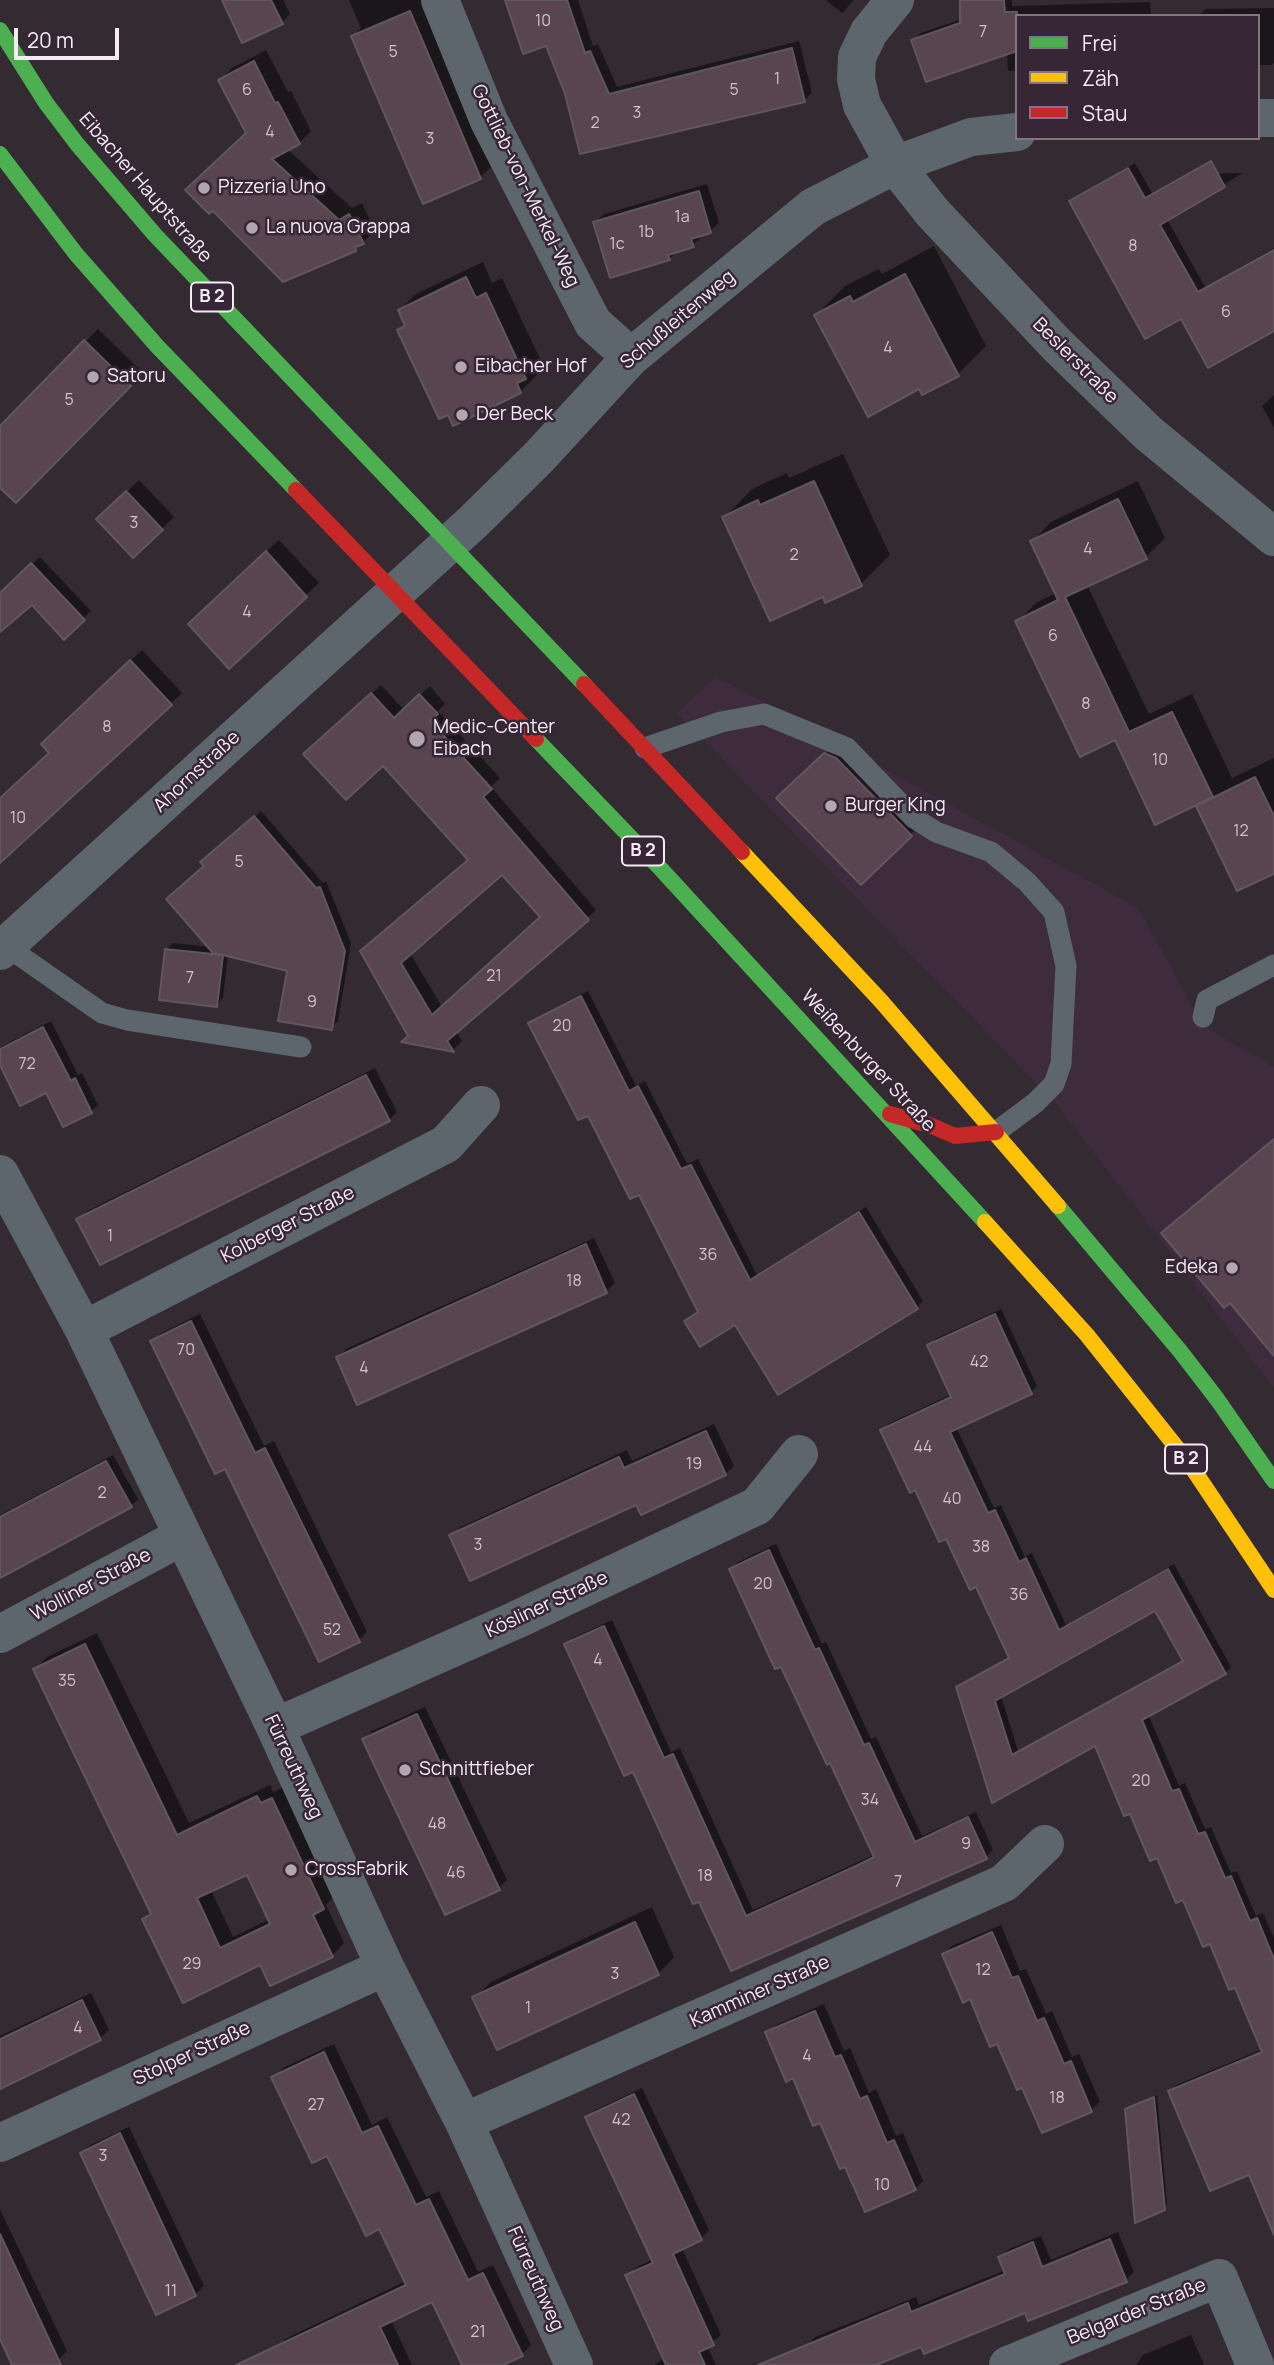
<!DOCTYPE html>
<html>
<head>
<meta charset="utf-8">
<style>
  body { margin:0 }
  #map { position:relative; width:1274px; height:2365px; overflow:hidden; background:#332a32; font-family:Manrope,sans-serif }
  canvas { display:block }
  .legend { position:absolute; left:1015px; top:14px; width:245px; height:126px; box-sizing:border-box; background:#372636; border:2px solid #837582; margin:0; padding:9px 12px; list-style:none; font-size:21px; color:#f6ebf5 }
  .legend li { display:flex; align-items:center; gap:14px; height:35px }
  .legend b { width:35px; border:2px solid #837582 }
  .scale { position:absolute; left:14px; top:28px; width:105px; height:32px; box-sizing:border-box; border:4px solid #f6ebf5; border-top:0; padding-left:9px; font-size:21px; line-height:24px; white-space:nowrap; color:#f6ebf5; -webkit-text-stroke:5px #372636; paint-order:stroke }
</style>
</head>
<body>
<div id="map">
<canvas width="1274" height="2365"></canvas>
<ul class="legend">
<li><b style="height:9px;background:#4caf50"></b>Frei</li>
<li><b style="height:9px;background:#ffc107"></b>Zäh</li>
<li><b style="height:9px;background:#c62828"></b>Stau</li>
</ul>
<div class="scale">20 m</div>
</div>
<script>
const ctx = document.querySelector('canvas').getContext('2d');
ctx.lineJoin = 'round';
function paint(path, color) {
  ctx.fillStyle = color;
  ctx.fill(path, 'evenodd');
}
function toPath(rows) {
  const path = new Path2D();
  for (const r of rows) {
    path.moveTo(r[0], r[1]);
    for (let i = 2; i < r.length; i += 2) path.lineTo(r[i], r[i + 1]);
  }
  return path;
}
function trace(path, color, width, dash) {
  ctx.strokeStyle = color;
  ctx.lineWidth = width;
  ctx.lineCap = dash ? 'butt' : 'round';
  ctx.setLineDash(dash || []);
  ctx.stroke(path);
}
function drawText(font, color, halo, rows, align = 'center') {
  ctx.font = font + ' Manrope,sans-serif';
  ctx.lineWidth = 5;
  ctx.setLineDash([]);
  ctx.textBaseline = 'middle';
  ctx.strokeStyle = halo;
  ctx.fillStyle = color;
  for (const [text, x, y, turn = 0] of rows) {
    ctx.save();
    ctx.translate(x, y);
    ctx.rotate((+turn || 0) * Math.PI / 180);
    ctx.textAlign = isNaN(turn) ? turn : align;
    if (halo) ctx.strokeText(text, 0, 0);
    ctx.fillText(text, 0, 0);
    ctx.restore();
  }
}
const built = toPath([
  [716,676,1138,908,1204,1026,1274,1067,1274,1388,1059,1107,677,713]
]);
const shadow = toPath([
  [226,0,283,0,290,14,282,22],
  [349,0,423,0,493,165,480,177,353,36,361,28],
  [506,0,578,0,593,46,598,44,617,87,799,41,812,93,804,101,567,93,547,44],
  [826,0,854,0,842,13],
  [961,0,1012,0,1012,6,1150,2,1151,16,1017,16,1017,71,1008,71,1007,52,913,41,921,33,962,19],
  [1274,8,1274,63,1272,65,1258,65,1258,16,1199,16,1205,9],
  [266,50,288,92,291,91,311,131,299,143,287,149,352,208,362,203,375,231,355,249,247,133,220,80,232,68],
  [1135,163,1152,193,1186,174,1243,173,1167,219,1205,287,1274,248,1274,329,1182,317,1071,201,1078,195],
  [707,184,719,223,710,231,700,234,701,237,693,245,678,250,669,259,595,222,604,214],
  [934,246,986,346,957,375,920,387,816,315,845,286,879,269,882,274],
  [483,262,492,283,502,278,541,361,533,369,537,375,520,392,399,330,406,324,400,310,416,294],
  [98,329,142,372,16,501,0,485,0,428],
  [1274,395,1274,428,1262,406],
  [843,454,890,555,861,584,826,600,824,595,724,518,752,489,787,473,789,478],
  [139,480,174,517,133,556,99,519],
  [1138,481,1165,538,1146,557,1087,585,1149,714,1192,694,1232,778,1274,758,1274,872,1198,806,1204,801,1116,738,1017,622,1037,602,1056,593,1032,542,1051,522],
  [279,540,319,583,229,666,202,611],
  [40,557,91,611,64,637,32,603,0,630,0,595],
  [142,650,182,693,0,861,0,799,51,752,54,733],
  [381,685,404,710,430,686,445,704,438,711,500,778,491,787,596,910,456,1031,462,1041,453,1050,405,1041,410,1036,362,951,470,859,383,764,315,745],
  [502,872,542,917,442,1007,410,953],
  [829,750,840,754,914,831,861,883,779,798],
  [261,811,323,883,326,881,351,943,338,1021,331,1028,289,969,228,955,223,998,217,1005,166,950,173,943,211,947,206,865,210,855],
  [588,991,636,1086,645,1081,687,1164,698,1159,757,1275,866,1207,923,1301,917,1307,736,1323,686,1321,699,1311,639,1192,530,1023,537,1017],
  [51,1021,78,1075,82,1073,98,1105,91,1112,47,1091,0,1062,0,1048,2,1046],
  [375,1068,397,1112,389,1120,79,1219,87,1211],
  [594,1238,615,1283,606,1291,358,1402,338,1357,346,1349],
  [1001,1309,1037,1386,1031,1392,956,1427,994,1508,1001,1505,1025,1557,1032,1553,1066,1625,1174,1564,1231,1667,1225,1673,1148,1714,1179,1786,1185,1783,1205,1829,1211,1827,1231,1873,1237,1871,1256,1916,1263,1913,1274,1938,1274,2231,1250,2173,1170,2092,1176,2085,1263,2049,1236,1985,1211,1942,1131,1811,1095,1744,993,1800,958,1688,965,1681,1010,1656,977,1584,882,1430,888,1424,952,1394,929,1345,935,1339],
  [1156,1609,1184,1659,1018,1751,1001,1696],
  [200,1314,264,1446,274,1441,367,1632,359,1640,226,1466,152,1341,161,1333],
  [714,1424,734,1466,725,1474,637,1503,451,1536,459,1528,627,1450,632,1461],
  [113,1455,138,1499,131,1506,0,1576,0,1515],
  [776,1544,822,1644,826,1642,871,1739,876,1737,922,1836,976,1812,993,1850,986,1857,731,1968,700,1899,566,1645,573,1638,612,1620,671,1752,680,1748,753,1910,867,1858,875,1854,782,1664,731,1569,738,1562],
  [97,1633,189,1823,270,1785,273,1792,284,1787,335,1896,326,1905,344,1943,332,1956,261,1963,183,2001,144,1919,152,1911,35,1669,47,1657],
  [248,1872,270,1919,233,1937,211,1890],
  [425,1707,507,1880,499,1888,364,1740,372,1731],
  [652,1907,674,1957,658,1974,475,1998,491,1982],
  [1001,1925,1020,1971,1026,1969,1046,2014,1052,2011,1072,2057,1079,2054,1100,2102,1091,2110,1043,2131,1023,2085,944,1954,952,1946],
  [91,1993,109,2030,100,2038,0,2087,0,2036],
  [824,2004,844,2051,850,2048,869,2093,876,2089,896,2136,903,2133,923,2181,915,2189,846,2164,767,2033,776,2025],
  [334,2044,372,2125,387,2117,426,2197,439,2191,478,2272,493,2265,531,2345,522,2354,499,2365,464,2365,433,2300,391,2320,412,2365,277,2365,276,2348,285,2339,406,2281,379,2226,273,2078,283,2068],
  [642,2088,709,2230,701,2239,682,2248,721,2335,707,2346,716,2365,654,2365,664,2358,627,2276,635,2268,653,2259,587,2118,595,2110],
  [1157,2095,1167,2204,1164,2208,1127,2110,1131,2106],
  [129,2127,204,2286,195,2294,157,2312,82,2153,90,2145],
  [0,2209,67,2351,58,2360,47,2365,14,2365,0,2335],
  [1118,2232,1134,2272,1126,2280,922,2344,871,2365,815,2365,807,2345,815,2337,916,2297,919,2305,1006,2270,1000,2257,1009,2249,1041,2236,1051,2260],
  [1191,2335,1204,2365,1136,2365,1143,2355]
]);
const building = toPath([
  [222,0,271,0,283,24,242,43,222,0],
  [505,0,567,0,585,53,590,51,609,94,792,48,805,102,580,154,565,94,546,46,523,54,505,0],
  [960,0,1004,0,1005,12,1017,12,1017,51,926,82,911,40,960,23,960,0],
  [410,11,481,179,423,204,351,36,410,11],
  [254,61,275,103,278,102,300,144,272,159,339,220,349,214,364,244,355,247,356,251,283,282,213,211,209,214,185,190,246,133,218,80,254,61],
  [1211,161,1225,187,1160,225,1198,292,1274,250,1274,331,1208,368,1181,319,1145,339,1069,201,1128,168,1145,198,1211,161],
  [699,191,711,233,691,239,694,247,668,255,670,260,610,278,593,222,699,191],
  [905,274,959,376,922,395,919,389,868,417,814,315,850,296,853,302,905,274],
  [466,277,476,298,486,293,526,379,517,383,521,393,453,426,448,415,439,419,397,330,405,326,398,310,466,277],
  [84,340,131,386,16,503,0,488,0,426,84,340],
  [814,481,862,586,825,603,823,597,770,621,722,517,758,500,760,505,814,481],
  [126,491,163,530,133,558,96,519,126,491],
  [1118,499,1147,559,1065,597,1129,732,1172,712,1213,797,1155,825,1115,740,1080,757,1015,621,1058,600,1030,541,1118,499],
  [266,551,307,597,229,669,188,624,266,551],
  [31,563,85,620,64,640,32,605,0,632,0,593,31,563],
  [130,660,172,705,0,863,0,798,49,753,41,744,130,660],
  [371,693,394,718,419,694,438,714,430,721,492,789,483,797,589,920,447,1041,454,1052,401,1042,408,1036,360,951,468,860,383,766,346,800,303,754,371,693],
  [502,875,540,917,432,1015,401,963,502,875],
  [824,753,836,758,912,836,861,885,776,798,824,753],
  [1255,777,1274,816,1274,874,1237,891,1196,806,1255,777],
  [254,816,316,888,320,887,345,951,332,1030,278,1021,287,971,223,955,217,1007,159,1000,165,949,222,955,213,953,166,899,204,866,200,862,254,816],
  [581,996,629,1091,638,1086,681,1169,691,1165,750,1280,859,1212,918,1309,778,1395,735,1325,700,1347,684,1321,698,1312,639,1195,630,1199,588,1116,578,1120,528,1023,581,996],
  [43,1027,71,1081,75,1078,92,1113,63,1127,46,1093,20,1106,0,1065,0,1049,43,1027],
  [366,1075,390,1121,100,1265,76,1219,366,1075],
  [1274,1139,1274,1356,1230,1303,1224,1308,1161,1233,1274,1139],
  [586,1244,607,1293,357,1405,336,1357,586,1244],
  [995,1314,1032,1394,950,1432,988,1513,995,1510,1019,1562,1026,1558,1059,1630,1168,1569,1226,1674,1142,1720,1172,1791,1179,1789,1198,1834,1205,1832,1225,1878,1231,1876,1250,1921,1257,1918,1274,1959,1274,2235,1249,2175,1210,2191,1168,2091,1262,2052,1235,1988,1229,1990,1210,1944,1203,1947,1183,1900,1176,1903,1157,1858,1150,1861,1130,1814,1124,1816,1095,1746,992,1803,956,1687,1009,1658,976,1587,970,1590,946,1539,939,1542,915,1490,910,1493,880,1430,951,1397,927,1345,995,1314],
  [1155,1611,1183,1661,1012,1755,995,1701,1155,1611],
  [191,1321,255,1453,265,1448,360,1642,319,1662,225,1469,215,1474,150,1341,191,1321],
  [706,1431,726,1475,641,1515,636,1505,470,1581,449,1535,619,1457,624,1468,706,1431],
  [106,1461,132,1507,0,1578,0,1517,106,1461],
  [769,1550,815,1650,819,1648,864,1745,869,1743,915,1842,968,1817,987,1859,731,1971,699,1902,693,1904,633,1772,624,1776,564,1644,604,1626,664,1758,673,1754,746,1916,858,1865,874,1857,830,1763,827,1765,781,1667,775,1669,729,1569,769,1550],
  [85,1644,177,1835,257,1796,261,1803,272,1798,324,1909,313,1915,333,1957,270,1986,260,1965,183,2003,142,1919,151,1914,33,1669,85,1644],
  [247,1875,270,1924,220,1948,197,1898,247,1875],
  [417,1714,500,1890,445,1915,362,1739,417,1714],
  [635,1922,659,1975,497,2050,472,1997,635,1922],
  [992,1932,1012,1978,1018,1976,1037,2021,1044,2018,1064,2064,1071,2061,1092,2112,1042,2133,1022,2088,1017,2090,997,2044,990,2047,970,1999,963,2003,942,1954,992,1932],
  [82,2000,101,2040,0,2089,0,2039,82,2000],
  [815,2011,835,2057,841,2055,860,2099,867,2096,887,2143,894,2140,916,2190,865,2212,845,2167,840,2169,820,2123,813,2126,793,2078,786,2082,765,2032,815,2011],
  [324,2052,362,2133,378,2126,416,2205,429,2199,468,2280,483,2273,523,2356,503,2365,462,2365,432,2302,380,2327,398,2365,236,2365,406,2285,379,2229,366,2236,327,2156,312,2163,271,2077,324,2052],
  [634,2094,702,2240,673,2254,714,2345,699,2352,705,2365,666,2365,625,2275,653,2263,585,2117,634,2094],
  [1154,2097,1165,2210,1135,2223,1125,2109,1154,2097],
  [120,2133,196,2296,156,2315,80,2153,120,2133],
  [0,2234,61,2365,12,2365,0,2339,0,2234],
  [1110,2239,1127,2282,1028,2321,1025,2313,924,2354,921,2347,876,2365,758,2365,908,2303,911,2312,1005,2274,998,2257,1033,2242,1042,2267,1110,2239]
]);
const lane = toPath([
  [645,748,721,722,764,714,847,748,914,818,936,832,991,852,1027,882,1054,912,1066,966,1061,1064,1054,1084,1035,1103,996,1132],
  [6,946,102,1013,127,1020,301,1047],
  [1203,1017,1207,1000,1274,965]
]);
const street = toPath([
  [440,0,489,121,593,323,631,357],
  [895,0,869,32,857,57,856,79,862,105,895,165,932,212,1057,345,1148,433,1274,537],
  [1258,118,1274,118],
  [0,951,473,522,539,457,631,357,813,207,895,165,971,137,1017,132],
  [0,1174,84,1330,275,1727,385,1967,464,2122,574,2365],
  [84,1330,446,1144,481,1105],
  [0,1634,183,1536],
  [275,1727,516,1620,757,1506,799,1454],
  [464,2122,1004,1883,1045,1844],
  [0,2143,385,1967],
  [1008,2365,1219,2278,1255,2365]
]);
const fast = toPath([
  [0,30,46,103,77,144,155,235,584,684],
  [0,154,76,254,157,346,296,490],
  [536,739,660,868,985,1222],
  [1058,1206,1180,1351,1217,1399,1274,1481]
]);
const slow = toPath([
  [742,852,881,1001,1058,1206],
  [985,1222,1087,1335,1189,1463,1274,1590]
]);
const jam = toPath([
  [296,490,536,739],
  [584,684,742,852],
  [890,1114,932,1126,955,1136,996,1132]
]);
const markers = [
  [204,188,7,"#b2a7b1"],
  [252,228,7,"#b2a7b1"],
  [461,367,7,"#b2a7b1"],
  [93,377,7,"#b2a7b1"],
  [462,415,7,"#b2a7b1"],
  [417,739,9,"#b2a7b1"],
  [831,806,7,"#b2a7b1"],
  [1232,1268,7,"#b2a7b1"],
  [405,1770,7,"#b2a7b1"],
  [291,1870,7,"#b2a7b1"]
];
const numberNames = [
  ["10",543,22],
  ["7",983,33],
  ["5",393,53],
  ["1",777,80],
  ["6",247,91],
  ["5",734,91],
  ["3",637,114],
  ["2",595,124],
  ["4",270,133],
  ["3",430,140],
  ["1a",682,218],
  ["1b",646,233],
  ["1c",617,245],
  ["8",1133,247],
  ["6",1226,313],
  ["4",888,349],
  ["5",69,401],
  ["3",134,524],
  ["4",1088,550],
  ["2",794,556],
  ["4",247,613],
  ["6",1053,637],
  ["8",1086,705],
  ["8",107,728],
  ["10",1160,761],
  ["10",18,819],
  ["12",1241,832],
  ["5",239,863],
  ["21",494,977],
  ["7",190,979],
  ["9",312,1003],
  ["20",562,1027],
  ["72",27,1065],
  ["1",110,1237],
  ["36",708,1256],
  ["18",574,1282],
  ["70",186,1351],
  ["42",979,1363],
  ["4",364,1369],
  ["44",923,1448],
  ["19",694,1465],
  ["2",102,1494],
  ["40",952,1500],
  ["3",478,1546],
  ["38",981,1548],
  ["20",763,1585],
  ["36",1019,1596],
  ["52",332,1631],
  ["4",598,1661],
  ["35",67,1682],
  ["20",1141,1782],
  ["34",870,1801],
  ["48",437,1825],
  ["9",966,1845],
  ["46",456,1874],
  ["18",705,1877],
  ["7",898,1883],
  ["29",192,1965],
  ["12",983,1971],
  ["3",615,1975],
  ["1",528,2009],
  ["4",78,2029],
  ["4",807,2057],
  ["18",1057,2099],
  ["27",316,2106],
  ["42",621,2121],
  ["3",103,2157],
  ["10",882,2186],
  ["11",171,2292],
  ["21",478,2333]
];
const shields = [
  [212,297,42],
  [643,851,42],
  [1186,1459,42]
];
const shieldNames = [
  ["B 2",212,297],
  ["B 2",643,851],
  ["B 2",1186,1459]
];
const streetNames = [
  ["Gottlieb-von-Merkel-Weg",525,186,64],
  ["Eibacher Hauptstraße",145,188,49],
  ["Schußleitenweg",678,320,-40],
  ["Beslerstraße",1075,361,45],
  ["Ahornstraße",197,772,-43],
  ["Weißenburger Straße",868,1061,47],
  ["Kolberger Straße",288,1225,-27],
  ["Wolliner Straße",91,1585,-28],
  ["Kösliner Straße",547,1605,-25],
  ["Fürreuthweg",293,1767,65],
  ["Kamminer Straße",760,1992,-24],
  ["Stolper Straße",192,2054,-25],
  ["Fürreuthweg",535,2279,66],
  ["Belgarder Straße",1137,2312,-22]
];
const poiNames = [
  ["Pizzeria Uno",218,188],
  ["La nuova Grappa",266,228],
  ["Eibacher Hof",475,367],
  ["Satoru",107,377],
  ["Der Beck",476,415],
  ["Medic-Center",433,728],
  ["Eibach",433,750],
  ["Burger King",845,806],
  ["Edeka",1218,1268,"right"],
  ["Schnittfieber",419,1770],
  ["CrossFabrik",305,1870]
];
paint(built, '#3e2b3e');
paint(shadow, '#0007');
paint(building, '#58454f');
trace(building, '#60575c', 2);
trace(lane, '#5d666d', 21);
trace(street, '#5d666d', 38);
trace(fast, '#4caf50', 16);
trace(slow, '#ffc107', 16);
trace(jam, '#c62828', 16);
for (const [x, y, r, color] of markers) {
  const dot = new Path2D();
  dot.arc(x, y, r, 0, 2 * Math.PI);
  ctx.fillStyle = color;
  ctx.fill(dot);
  trace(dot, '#372636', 2.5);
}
drawText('16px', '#cec2cc', null, numberNames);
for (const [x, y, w] of shields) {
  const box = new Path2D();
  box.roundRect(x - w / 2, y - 14.5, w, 29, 5);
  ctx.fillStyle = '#372636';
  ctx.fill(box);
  trace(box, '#f6ebf5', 2);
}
drawText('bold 18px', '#f6ebf5', null, shieldNames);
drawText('19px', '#f6ebf5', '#372636', streetNames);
drawText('19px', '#f6ebf5', '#372636', poiNames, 'left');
</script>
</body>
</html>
